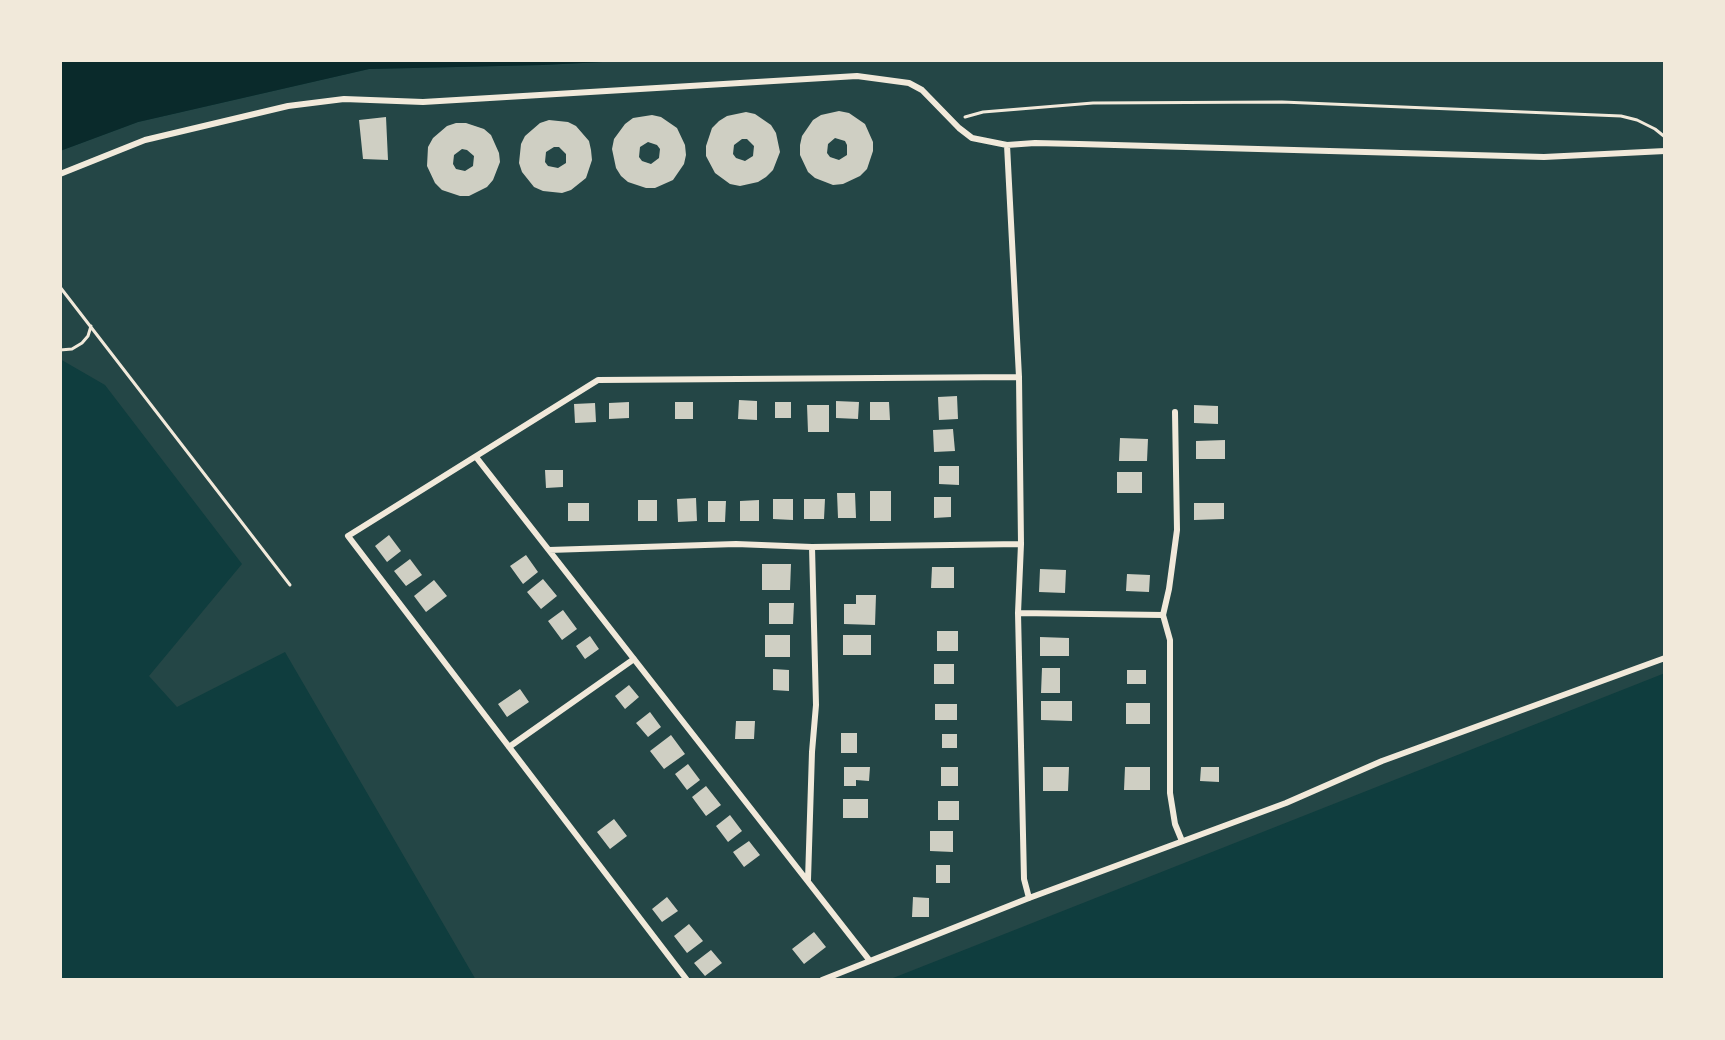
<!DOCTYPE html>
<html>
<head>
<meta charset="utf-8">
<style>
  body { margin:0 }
  #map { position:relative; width:1725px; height:1040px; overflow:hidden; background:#0f3d3e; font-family:Inter,sans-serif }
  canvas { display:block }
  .frame { position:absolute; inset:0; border:62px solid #f1e9da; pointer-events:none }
</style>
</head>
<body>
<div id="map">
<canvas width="1725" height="1040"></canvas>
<div class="frame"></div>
</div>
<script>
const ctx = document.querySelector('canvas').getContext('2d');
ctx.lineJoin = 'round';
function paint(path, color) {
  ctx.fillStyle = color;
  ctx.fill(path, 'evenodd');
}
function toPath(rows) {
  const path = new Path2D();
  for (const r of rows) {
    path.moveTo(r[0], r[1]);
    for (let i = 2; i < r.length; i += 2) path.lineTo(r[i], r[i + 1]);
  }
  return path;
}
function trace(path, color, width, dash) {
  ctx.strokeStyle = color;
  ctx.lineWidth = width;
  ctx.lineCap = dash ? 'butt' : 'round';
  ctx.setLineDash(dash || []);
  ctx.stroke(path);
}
const green = toPath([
  [642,60,1665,60,1665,673,888,980,476,980,285,652,177,707,149,676,242,564,105,385,60,359,60,151,138,122,369,69,542,65]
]);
const water = toPath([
  [60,60,642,60,542,65,369,69,138,122,60,151]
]);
const building = toPath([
  [839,111,849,113,865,124,873,142,873,151,867,169,860,176,843,184,833,185,815,178,808,172,800,155,800,145,802,136,813,120,821,115],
  [835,138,845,141,847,145,847,155,839,160,830,157,827,153,828,144],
  [746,112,755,114,771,125,776,133,780,152,773,170,766,177,758,182,740,186,730,184,715,173,706,156,706,146,712,128,719,121,727,116],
  [742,139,747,139,754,146,753,156,745,161,736,158,733,154,734,145],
  [652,115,661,117,677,128,685,145,686,155,684,164,673,180,655,188,646,188,628,182,621,176,616,168,612,149,614,139,625,124,633,118],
  [648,142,657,145,660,149,659,158,651,164,642,161,639,157,640,147],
  [386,117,388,160,363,159,359,120],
  [549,120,568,122,576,126,589,141,591,150,592,160,586,178,571,190,562,193,543,191,534,187,522,172,519,163,521,144,525,136,540,123],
  [554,147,559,147,566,154,566,163,558,168,548,166,545,162,546,152],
  [456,123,466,123,484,129,491,135,499,153,500,162,493,180,487,187,469,196,460,196,442,190,435,183,427,166,428,147,433,138,447,126],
  [462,149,467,150,474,156,473,166,465,171,456,169,453,164,454,155],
  [957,396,958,419,939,420,938,397],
  [739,400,757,401,757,420,738,419],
  [836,401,859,402,858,419,836,418],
  [629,402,629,418,609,419,609,403],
  [675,402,693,402,693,419,675,419],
  [775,402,791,402,791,418,775,418],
  [870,402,889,402,890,420,870,420],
  [595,403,596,422,575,423,574,404],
  [807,405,829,405,829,432,808,432],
  [1194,405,1218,406,1218,424,1194,423],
  [953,429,955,451,934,452,933,430],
  [1120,438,1148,439,1147,461,1119,461],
  [1225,440,1225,459,1196,459,1196,441],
  [939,466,959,466,959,485,939,484],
  [545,470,563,470,563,487,546,488],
  [1117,472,1142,472,1142,493,1117,493],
  [870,491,891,491,891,521,870,521],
  [837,493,855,493,856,518,838,518],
  [934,497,951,497,951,517,934,518],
  [696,498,697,521,678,522,677,499],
  [773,499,793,499,793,520,773,519],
  [804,499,825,499,824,519,804,519],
  [638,500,657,500,657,521,638,521],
  [759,500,759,521,740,521,740,501],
  [708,501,726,501,725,522,708,522],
  [568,503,589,503,589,521,568,521],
  [1194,503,1224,503,1224,519,1194,520],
  [389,535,401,551,387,562,375,546],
  [526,555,538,572,523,584,510,566],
  [410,559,422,575,406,586,394,571],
  [762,564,791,564,790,590,762,590],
  [932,567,954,567,954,588,931,588],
  [1040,569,1066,570,1065,593,1039,592],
  [1127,574,1150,575,1149,592,1126,591],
  [543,579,557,596,541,609,527,592],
  [434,580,447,596,426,612,414,596],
  [856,595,876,595,875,625,844,624,844,604,856,604],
  [769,603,794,603,793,624,769,624],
  [563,610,577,629,562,640,548,621],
  [937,631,958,631,958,651,937,651],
  [765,635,790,635,790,657,765,657],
  [843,635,871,635,871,655,843,655],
  [590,636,599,649,585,659,576,646],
  [1040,637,1069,638,1069,656,1040,656],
  [934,664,954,664,954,684,934,684],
  [1042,668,1060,668,1060,693,1041,693],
  [773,669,789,670,789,691,773,690],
  [1127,670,1146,670,1146,684,1127,684],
  [629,685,639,697,625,709,615,696],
  [520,689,529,702,507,717,498,704],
  [1041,701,1072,701,1072,721,1041,720],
  [1126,703,1150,703,1150,724,1126,724],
  [935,704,957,704,957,720,935,720],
  [650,712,661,727,648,737,636,723],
  [736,721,755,721,754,739,735,739],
  [841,733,857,733,857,753,841,753],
  [942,734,957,734,957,748,942,748],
  [671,735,685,754,664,769,650,751],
  [688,764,700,780,687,790,675,774],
  [844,767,870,767,869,781,856,780,856,786,844,786],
  [941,767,958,767,958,786,941,786],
  [1043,767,1069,767,1068,791,1043,791],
  [1125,767,1150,767,1150,790,1124,790],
  [1201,767,1219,767,1219,782,1200,781],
  [706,786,721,805,706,816,692,797],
  [843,799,868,799,868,818,843,818],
  [938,801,959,801,959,820,938,820],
  [730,815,742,831,728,842,716,826],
  [614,819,627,836,610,849,597,832],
  [930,831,953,831,953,852,930,851],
  [749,841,760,855,744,867,733,852],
  [936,865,950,865,950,883,936,883],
  [667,897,678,911,662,922,652,909],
  [913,897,929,898,929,917,912,917],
  [689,924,703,941,687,953,674,936],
  [814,932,826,947,804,964,792,949],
  [711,950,722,963,705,976,694,963]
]);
const path = toPath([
  [965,117,983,112,1093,103,1282,102,1621,116,1637,120,1655,129,1665,137],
  [60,287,290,585],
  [60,350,72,349,82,343,88,336,91,326]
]);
const minor = toPath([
  [1007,145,1019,377,1021,544,1018,613,1024,879,1029,898],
  [60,174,145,140,288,106,344,99,423,102,857,76,909,83,922,90,959,128,972,138,1007,145,1035,143,1079,144,1544,157,1665,151],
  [1175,412,1177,530,1169,589,1163,615,1170,640,1170,793,1175,824,1182,841],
  [476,457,870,961],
  [549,550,736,544,812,547,1021,544],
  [1018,613,1163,615],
  [509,747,634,659],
  [808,880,812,752,816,705,812,547],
  [687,980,348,536,598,380,1019,377],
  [822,980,1029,898,1286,803,1382,761,1665,658]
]);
paint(green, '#244646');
paint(water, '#0a2a2b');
paint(building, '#cfcfc3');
trace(path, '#f1e9da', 3);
trace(minor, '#f1e9da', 6);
</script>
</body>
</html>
